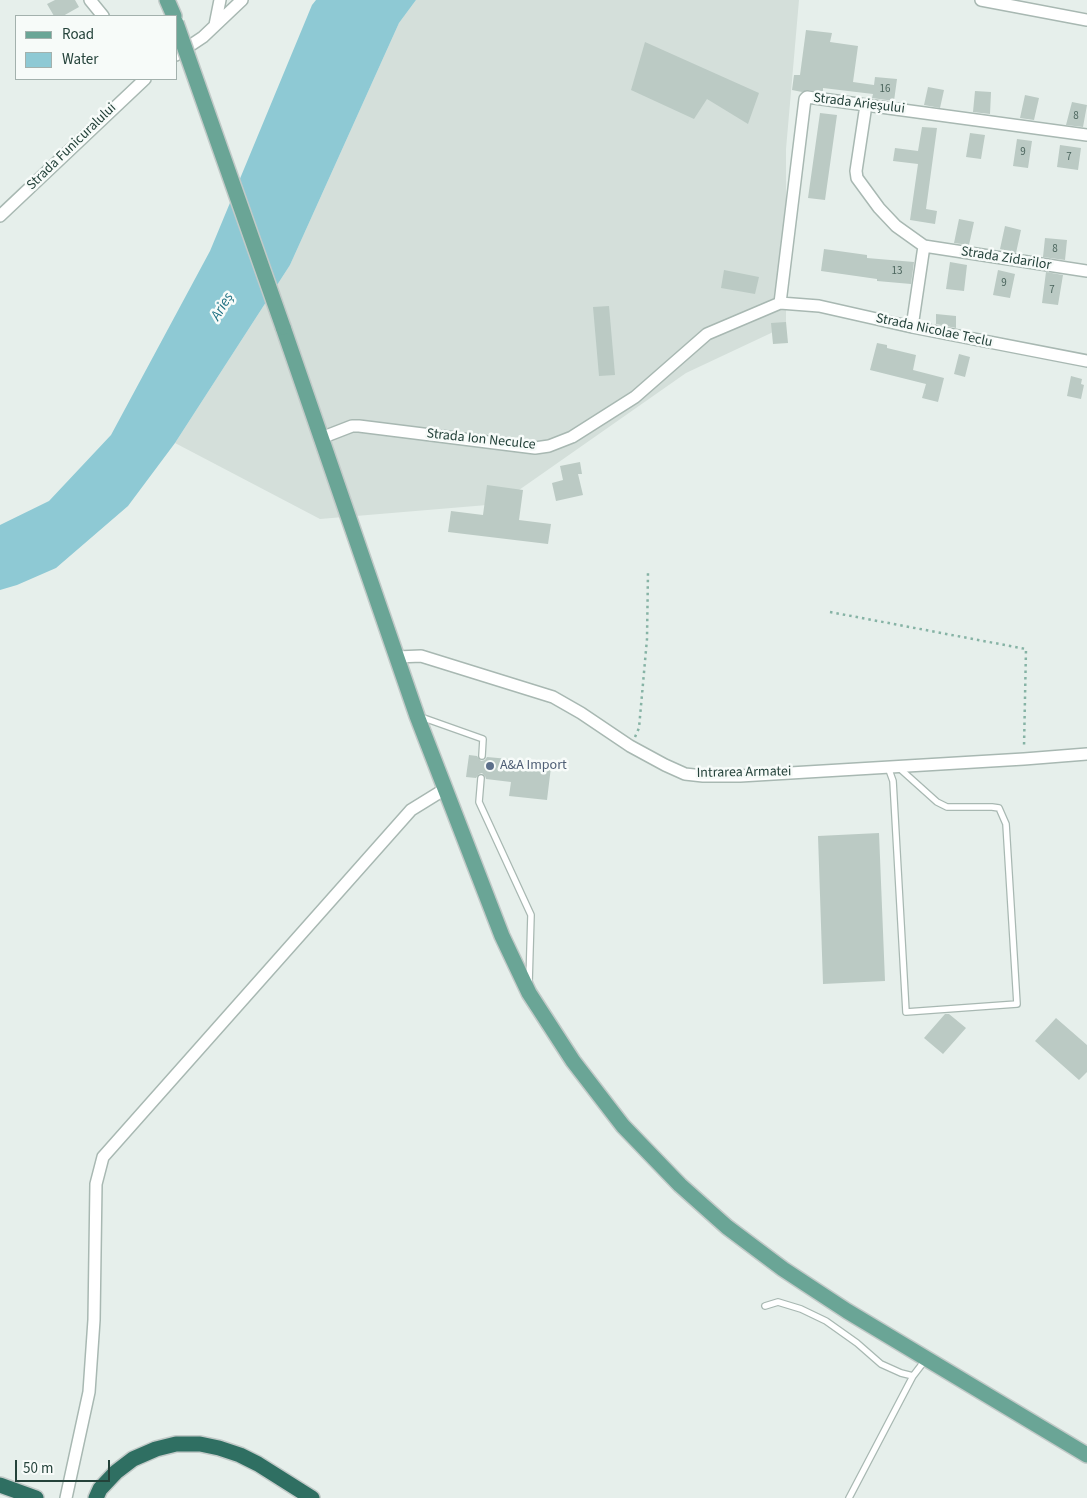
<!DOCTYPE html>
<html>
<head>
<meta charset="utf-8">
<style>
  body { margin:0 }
  #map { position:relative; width:1087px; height:1498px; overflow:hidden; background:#e6efeb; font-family:"Source Sans 3",sans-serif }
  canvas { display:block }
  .legend { position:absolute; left:15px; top:15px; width:162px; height:65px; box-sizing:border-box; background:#f7fbf9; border:1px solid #a3b1ad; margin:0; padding:6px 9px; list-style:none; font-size:15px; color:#24423a }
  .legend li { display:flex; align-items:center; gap:10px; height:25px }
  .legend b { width:25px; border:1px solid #a3b1ad }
  .scale { position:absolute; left:15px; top:1460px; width:95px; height:22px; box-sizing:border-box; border:2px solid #24423a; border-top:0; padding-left:6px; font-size:15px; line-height:18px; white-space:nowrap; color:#24423a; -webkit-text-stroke:4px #f7fbf9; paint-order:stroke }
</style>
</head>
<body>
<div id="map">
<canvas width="1087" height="1498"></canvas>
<ul class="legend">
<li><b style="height:6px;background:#6aa596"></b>Road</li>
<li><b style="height:14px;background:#8ec9d4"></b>Water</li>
</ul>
<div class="scale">50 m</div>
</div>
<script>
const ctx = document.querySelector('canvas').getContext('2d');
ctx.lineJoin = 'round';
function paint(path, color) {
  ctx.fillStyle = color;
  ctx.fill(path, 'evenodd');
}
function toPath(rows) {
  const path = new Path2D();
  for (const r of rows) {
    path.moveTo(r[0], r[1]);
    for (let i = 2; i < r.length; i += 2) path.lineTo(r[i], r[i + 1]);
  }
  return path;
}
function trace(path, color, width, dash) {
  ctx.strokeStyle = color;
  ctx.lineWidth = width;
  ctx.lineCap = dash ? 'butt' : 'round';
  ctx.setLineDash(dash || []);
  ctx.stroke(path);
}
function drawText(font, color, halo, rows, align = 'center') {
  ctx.font = font + ' "Source Sans 3",sans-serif';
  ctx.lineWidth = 5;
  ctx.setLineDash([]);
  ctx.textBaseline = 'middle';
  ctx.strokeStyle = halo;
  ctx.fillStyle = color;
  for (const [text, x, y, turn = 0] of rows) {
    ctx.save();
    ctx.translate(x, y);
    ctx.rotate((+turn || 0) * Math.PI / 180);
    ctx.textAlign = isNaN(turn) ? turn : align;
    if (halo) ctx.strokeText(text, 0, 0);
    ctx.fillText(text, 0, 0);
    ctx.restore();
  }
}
const built = toPath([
  [416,0,799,0,786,149,786,326,686,373,499,504,320,519,175,443,290,265,399,23]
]);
const water = toPath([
  [316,0,416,0,399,23,290,265,175,443,128,506,56,568,17,585,0,590,0,525,49,501,111,435,210,251,312,5]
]);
const building = toPath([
  [55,0,75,0,79,7,63,16,54,16,47,4],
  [806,30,832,33,830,42,858,46,853,82,874,85,875,77,897,79,894,101,872,98,873,94,823,88,823,92,808,90,802,92,792,90,794,75,800,75],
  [645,42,759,93,748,124,707,99,694,119,631,90],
  [928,87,944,90,940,108,924,105],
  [975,91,991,92,990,114,973,112],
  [1025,95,1039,98,1034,120,1020,118],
  [1072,102,1087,105,1083,127,1066,125],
  [820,113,837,115,825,200,808,198],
  [922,127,937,128,926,209,937,211,935,224,910,220,918,164,893,161,895,148,918,151],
  [970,133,985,135,981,159,966,157],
  [1017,139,1032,141,1028,168,1013,166],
  [1060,145,1081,148,1078,170,1057,167],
  [959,219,974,222,969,245,954,243],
  [1005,226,1021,230,1016,253,1000,249],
  [1045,238,1067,240,1065,260,1043,257],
  [824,249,867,255,867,258,914,262,911,284,877,281,877,279,821,271],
  [950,262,967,265,964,291,946,289],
  [724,270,759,277,755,294,721,288],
  [998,270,1015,274,1010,298,993,295],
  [1046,272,1063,275,1058,305,1042,303],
  [609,306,615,375,599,376,593,307],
  [936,314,956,316,956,328,936,324],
  [786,322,788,343,773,344,771,323],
  [877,343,887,345,887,348,916,355,913,370,944,378,938,402,922,398,926,384,870,370],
  [959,354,970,357,965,377,954,374],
  [1071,376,1082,379,1081,384,1084,385,1081,399,1067,396],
  [580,462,582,474,578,474,583,495,556,501,552,483,563,480,560,466],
  [487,485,523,490,519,520,551,524,548,544,448,532,451,511,483,515],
  [469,755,477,756,481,761,485,760,487,757,509,759,509,762,551,767,547,800,509,796,511,782,486,779,485,776,482,773,479,774,476,778,466,777],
  [879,833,885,981,823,984,818,836],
  [945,1014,949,1014,966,1028,943,1054,924,1038],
  [1056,1018,1087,1045,1087,1072,1079,1080,1035,1041]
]);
const path = toPath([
  [830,612,1026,649,1024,747],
  [635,737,639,728,647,639,648,572]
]);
const lane = toPath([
  [421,717,483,739,482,756],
  [888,767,893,781,906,1012,1017,1004,1006,824,999,808,992,807,947,807,937,802,898,767],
  [481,778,479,802,531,915,529,983],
  [765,1306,778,1302,801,1309,826,1321,857,1343,881,1364,901,1373,913,1376],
  [849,1498,913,1376,926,1359]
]);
const street = toPath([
  [90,0,103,16],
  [981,0,1087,20],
  [215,25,220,0],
  [176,55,203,37,242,0],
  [866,105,856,171,857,178,879,208,896,226,924,246,1087,271],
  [0,216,145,79],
  [780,303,805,99,807,97,1087,135],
  [912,327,924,246],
  [321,438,352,426,359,426,535,448,549,446,572,437,635,397,707,334,780,303,819,306,912,327,1087,361],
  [397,657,421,656,553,697,581,713,630,746,665,765,685,774,703,776,740,776,1024,759,1087,754],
  [66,1498,89,1392,94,1320,96,1184,103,1157,411,810,445,789]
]);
const primary = toPath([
  [167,0,174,16],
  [283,327,417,716,502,936,529,993,573,1061,623,1126,680,1185,727,1227,783,1269,847,1311,1087,1455]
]);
const highway = toPath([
  [0,1485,36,1498],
  [96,1498,100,1489,116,1472,133,1459,156,1449,176,1444,200,1444,219,1448,240,1455,258,1464,312,1498]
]);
const primaryBridge = toPath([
  [176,23,283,327]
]);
const markers = [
  [490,766,5,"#5c6f8a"]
];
const numberNames = [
  ["16",885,90],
  ["8",1076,117],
  ["9",1023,153],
  ["7",1069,158],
  ["8",1055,250],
  ["13",897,272],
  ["9",1004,284],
  ["7",1052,291]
];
const streetNames = [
  ["Strada Arieșului",859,104,7],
  ["Strada Funicuralului",72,147,-44],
  ["Strada Zidarilor",1006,259,9],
  ["Strada Nicolae Teclu",934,331,12],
  ["Strada Ion Neculce",481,440,6],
  ["Intrarea Armatei",744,773,-1]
];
const serviceNames = [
  ["A&A Import",500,766]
];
const waterNames = [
  ["Arieș",223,307,-59]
];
paint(built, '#d4dfda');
paint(water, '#8ec9d4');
paint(building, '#bbcac4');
trace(lane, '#a8b8b2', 8);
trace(street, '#a8b8b2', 14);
trace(primary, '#c2cac8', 18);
trace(highway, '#c2cac8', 18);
trace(path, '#86b3a5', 2.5, [2.5, 4]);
trace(lane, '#fff', 5.5);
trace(street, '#fff', 11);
trace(primary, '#6aa596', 15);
trace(highway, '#2f6f62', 15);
trace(primaryBridge, '#c2cac8', 18, []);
trace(primaryBridge, '#6aa596', 15);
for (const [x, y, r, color] of markers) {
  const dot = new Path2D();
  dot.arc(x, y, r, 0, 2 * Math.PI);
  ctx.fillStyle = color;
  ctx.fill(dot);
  trace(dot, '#f7fbf9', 2);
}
drawText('11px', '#4a645c', null, numberNames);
drawText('14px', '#24423a', '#f7fbf9', streetNames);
drawText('14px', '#4e5e75', '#f7fbf9', serviceNames, 'left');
drawText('italic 15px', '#1c6f80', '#f7fbf9', waterNames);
</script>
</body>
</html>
